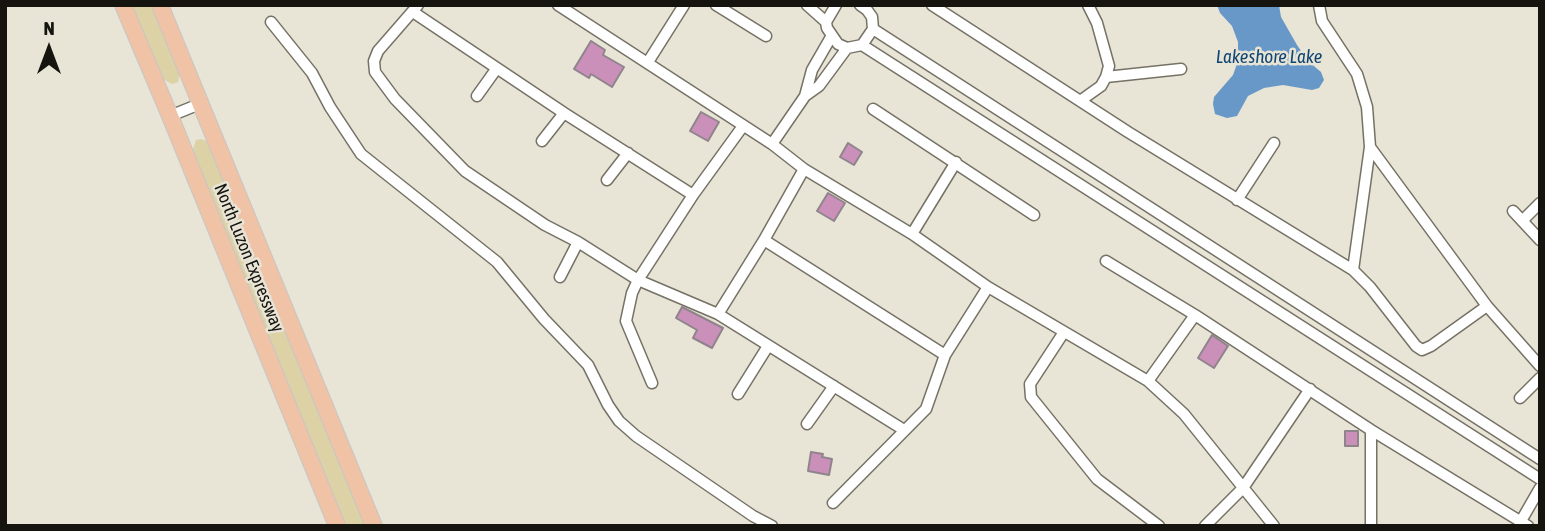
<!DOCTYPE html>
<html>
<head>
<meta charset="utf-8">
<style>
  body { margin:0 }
  #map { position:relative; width:1545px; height:531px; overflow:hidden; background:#e8e4d6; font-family:"Asap Condensed",sans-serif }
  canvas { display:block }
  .frame { position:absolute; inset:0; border:7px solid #15140f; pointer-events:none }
  .north { position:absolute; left:14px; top:14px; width:70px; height:70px; -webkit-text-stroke:5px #e8e4d6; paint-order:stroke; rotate:0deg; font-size:19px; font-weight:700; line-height:28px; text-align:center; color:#15140f }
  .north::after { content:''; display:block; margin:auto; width:24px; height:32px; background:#15140f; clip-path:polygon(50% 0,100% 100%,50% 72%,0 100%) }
</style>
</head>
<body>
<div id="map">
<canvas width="1545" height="531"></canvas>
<div class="frame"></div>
<div class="north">N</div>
</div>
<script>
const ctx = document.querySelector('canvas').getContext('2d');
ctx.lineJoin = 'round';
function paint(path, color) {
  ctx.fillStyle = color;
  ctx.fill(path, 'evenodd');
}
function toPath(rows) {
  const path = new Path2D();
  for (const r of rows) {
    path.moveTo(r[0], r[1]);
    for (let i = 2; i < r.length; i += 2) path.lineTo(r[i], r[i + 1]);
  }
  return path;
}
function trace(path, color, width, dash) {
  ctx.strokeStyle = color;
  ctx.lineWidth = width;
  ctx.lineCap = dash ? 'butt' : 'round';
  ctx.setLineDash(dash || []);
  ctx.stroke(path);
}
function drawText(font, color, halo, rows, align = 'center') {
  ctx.font = font + ' "Asap Condensed",sans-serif';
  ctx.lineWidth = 5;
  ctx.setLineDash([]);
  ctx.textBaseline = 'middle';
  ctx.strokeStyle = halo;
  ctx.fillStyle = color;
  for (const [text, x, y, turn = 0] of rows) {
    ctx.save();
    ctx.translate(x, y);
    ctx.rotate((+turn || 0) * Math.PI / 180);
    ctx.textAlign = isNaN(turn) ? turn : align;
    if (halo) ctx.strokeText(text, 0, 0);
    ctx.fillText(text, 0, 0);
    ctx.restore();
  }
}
const green = toPath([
  [130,5,153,5,181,69,178,82,172,84,161,78],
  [201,139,207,141,366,526,342,526,192,152,196,140]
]);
const water = toPath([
  [1217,5,1279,5,1281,17,1297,45,1308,61,1321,72,1324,80,1319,88,1312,90,1283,85,1264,88,1248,96,1237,116,1227,118,1215,114,1213,104,1214,97,1233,75,1238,61,1238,42,1232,26,1220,13]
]);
const building = toPath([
  [591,41,605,50,603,55,624,67,612,87,591,74,589,78,574,69,591,41],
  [701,112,719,122,708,141,690,131,701,112],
  [848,143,862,152,854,165,840,157,848,143],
  [828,193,845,203,834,221,817,211,828,193],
  [682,307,723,328,712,348,693,338,697,330,676,318,682,307],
  [1212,335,1228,346,1214,368,1198,358,1212,335],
  [1345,431,1358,431,1358,446,1345,446,1345,431],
  [811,452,823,454,822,457,832,459,829,475,808,471,811,452]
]);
const minor = toPath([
  [418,5,378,51,374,61,375,72,395,99,465,171,545,225,578,242,638,280,718,314,904,430],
  [558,5,772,144,804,169,912,234,988,287,1148,381,1184,414,1274,526],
  [716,5,766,36],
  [807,5,826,22],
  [836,5,826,22,827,28,838,44,847,48,862,45,873,29,872,17,867,10,860,5],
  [932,5,1128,132,1353,270,1370,287,1416,346,1422,350,1431,346,1487,306],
  [1088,5,1097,23,1109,66,1106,77],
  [1319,5,1322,21,1357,74,1367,107,1370,147,1353,270],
  [413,12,564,113,693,195],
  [271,22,312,73,330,107,361,154,497,262,544,319,588,365,608,405,619,421,636,436,753,516,772,526],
  [873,29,1540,459],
  [862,45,1540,479],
  [648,62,684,5],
  [477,96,497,68],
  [805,96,812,70,831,37],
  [1080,101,1101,86,1106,77,1181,69],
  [873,109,1034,215],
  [170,116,202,103],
  [542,141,564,113],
  [772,144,805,96,819,86,847,48],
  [1370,147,1487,306,1540,366],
  [607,180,628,153],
  [1237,200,1274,143],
  [1513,211,1540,240],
  [1522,221,1540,203],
  [912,234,956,162],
  [764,240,945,355],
  [1106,261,1195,315,1371,430,1528,526],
  [560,277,578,242],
  [718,314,764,240,804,169],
  [1064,332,1030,384,1031,397,1097,479,1159,526],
  [1148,381,1195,315],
  [652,383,626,321,632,293,638,280,693,195,743,126],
  [738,394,768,346],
  [1520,398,1540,378],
  [807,424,834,386],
  [833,503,926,409,945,355,988,287],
  [1521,521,1540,488],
  [1205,526,1243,488,1310,389],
  [1371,526,1371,430]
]);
const highway = toPath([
  [123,5,170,116,337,526],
  [160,5,374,526]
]);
const streetNames = [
  ["North Luzon Expressway",249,258,68]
];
const waterNames = [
  ["Lakeshore Lake",1269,57]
];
paint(green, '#ddd2a5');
paint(water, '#6898c8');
paint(building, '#ca90ba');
trace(building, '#90848c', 2);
trace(minor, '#757265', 13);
trace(highway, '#c7c7c5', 18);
trace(minor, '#fff', 10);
trace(highway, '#f0c2a6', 16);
drawText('18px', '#15140f', '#e8e4d6', streetNames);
drawText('italic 19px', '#0f4674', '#e8e4d6', waterNames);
</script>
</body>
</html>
